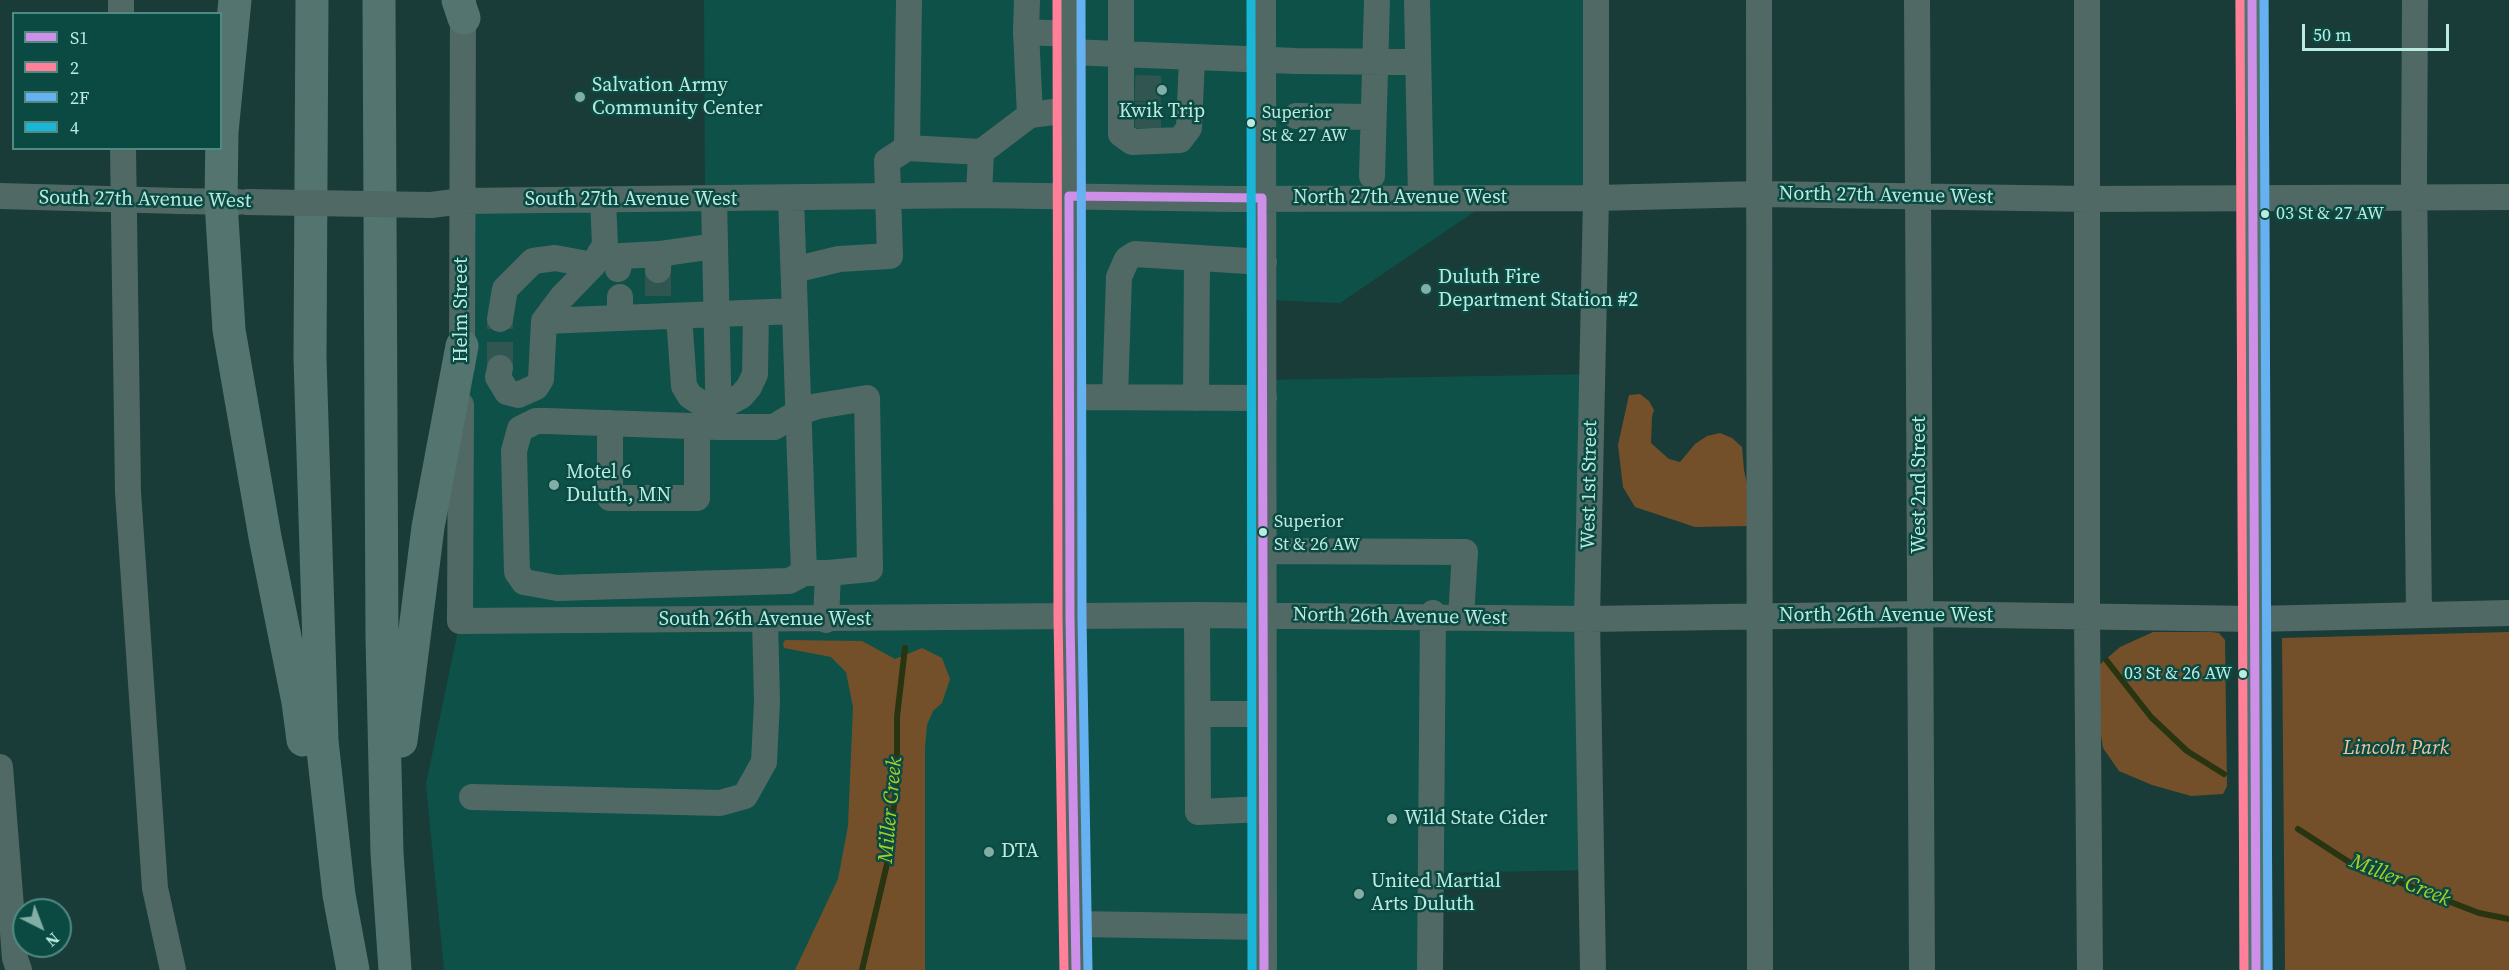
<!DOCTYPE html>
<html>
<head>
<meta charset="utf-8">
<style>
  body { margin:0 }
  #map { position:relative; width:2509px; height:970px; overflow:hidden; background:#193c38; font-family:"Source Serif 4",serif }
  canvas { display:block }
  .legend { position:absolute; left:12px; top:12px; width:210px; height:138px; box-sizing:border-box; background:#0b4a42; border:2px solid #518a82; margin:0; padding:8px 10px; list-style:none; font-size:18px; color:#baebe1 }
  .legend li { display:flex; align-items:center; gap:12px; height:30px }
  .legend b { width:30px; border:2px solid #518a82 }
  .north { position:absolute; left:12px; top:898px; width:60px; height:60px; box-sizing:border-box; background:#0b4a42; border:2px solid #518a82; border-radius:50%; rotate:138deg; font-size:16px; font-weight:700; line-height:24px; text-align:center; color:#baebe1 }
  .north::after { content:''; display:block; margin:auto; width:21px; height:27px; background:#82aea6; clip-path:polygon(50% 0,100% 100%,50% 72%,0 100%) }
  .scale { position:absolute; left:2302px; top:24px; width:147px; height:27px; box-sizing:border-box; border:3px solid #baebe1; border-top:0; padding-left:8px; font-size:18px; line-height:21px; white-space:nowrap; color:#baebe1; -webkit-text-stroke:4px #0b4a42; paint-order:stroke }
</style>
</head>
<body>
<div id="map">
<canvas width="2509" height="970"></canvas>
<ul class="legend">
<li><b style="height:8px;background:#ce8fe9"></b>S1</li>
<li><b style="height:8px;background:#ff8098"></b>2</li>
<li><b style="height:8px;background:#66b1f2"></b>2F</li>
<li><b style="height:8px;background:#1ab6d8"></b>4</li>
</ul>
<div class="north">N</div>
<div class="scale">50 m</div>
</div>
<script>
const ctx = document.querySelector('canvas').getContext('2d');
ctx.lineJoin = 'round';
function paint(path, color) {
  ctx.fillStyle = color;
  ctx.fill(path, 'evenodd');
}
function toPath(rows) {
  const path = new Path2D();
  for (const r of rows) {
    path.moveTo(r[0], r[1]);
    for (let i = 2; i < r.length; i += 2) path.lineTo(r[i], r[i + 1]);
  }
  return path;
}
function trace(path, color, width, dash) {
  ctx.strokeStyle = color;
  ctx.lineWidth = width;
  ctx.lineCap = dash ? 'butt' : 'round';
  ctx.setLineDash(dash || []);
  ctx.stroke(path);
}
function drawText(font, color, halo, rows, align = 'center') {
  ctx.font = font + ' "Source Serif 4",serif';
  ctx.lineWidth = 5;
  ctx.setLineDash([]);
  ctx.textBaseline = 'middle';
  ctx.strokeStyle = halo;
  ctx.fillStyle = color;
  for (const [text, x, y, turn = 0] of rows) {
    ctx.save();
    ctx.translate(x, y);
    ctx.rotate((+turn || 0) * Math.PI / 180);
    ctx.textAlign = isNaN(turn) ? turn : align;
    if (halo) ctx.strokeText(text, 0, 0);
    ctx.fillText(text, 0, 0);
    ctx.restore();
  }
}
const built = toPath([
  [704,0,1596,0,1596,198,1496,197,1340,303,1264,300,1264,380,1592,374,1591,870,1431,873,1430,970,444,970,426,784,460,621,462,201,705,199]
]);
const green = toPath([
  [1640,394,1649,401,1654,410,1652,416,1651,443,1669,459,1680,462,1695,444,1707,436,1720,433,1732,438,1742,447,1744,470,1753,512,1748,526,1695,527,1635,507,1623,487,1618,445,1629,395],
  [2153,632,2211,632,2219,633,2225,640,2227,786,2223,794,2191,796,2152,785,2119,771,2103,748,2095,696,2097,667,2120,647],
  [2509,632,2509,970,2285,970,2282,638],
  [785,640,862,641,895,659,922,648,942,658,950,679,942,703,933,711,927,725,925,748,925,970,795,970,838,879,848,826,853,707,846,672,831,657,784,648,783,644]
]);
const stream = toPath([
  [2107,661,2151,717,2187,751,2224,774],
  [2298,829,2352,864,2479,913,2509,919],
  [862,970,887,864,897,780,897,717,905,648]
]);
const minorTunnel = toPath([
  [1135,88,1170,89],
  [1135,115,1170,115],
  [658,270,658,297],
  [500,368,500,319]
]);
const minor = toPath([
  [121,0,121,14],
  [909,0,907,148,981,152],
  [1027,0,1026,32,1069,34],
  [1069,0,1070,618,1076,970],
  [1121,0,1121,134,1132,142,1180,140,1189,128,1192,57],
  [1263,0,1264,970],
  [1417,0,1421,197],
  [1759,0,1760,970],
  [1917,0,1922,970],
  [2087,0,2087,618,2090,970],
  [2415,0,2414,179,2419,615],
  [1026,32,1030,115],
  [1069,52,1296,61,1418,62],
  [1296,116,1373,117],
  [123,148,128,492,155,888,173,970],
  [1372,176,1377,0],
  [979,195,981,152,1030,115,1069,110],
  [791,198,804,573,828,573,826,620],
  [714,199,719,427,774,427,799,412,818,406,867,398,870,569,828,573],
  [179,201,238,202],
  [431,205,462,201,979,195,1233,199,1596,198,1759,194,2088,199,2509,197],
  [618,269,621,256,659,254],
  [658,270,659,254,715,246],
  [794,270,839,259,890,256,887,161,907,148],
  [620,297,620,318],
  [679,316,684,386,690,396,701,403,728,403,741,396,749,387,755,374,756,313],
  [500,319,505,289,533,261,555,258,593,265],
  [544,321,562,297,593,265,605,245,603,200],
  [462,366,463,0],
  [500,368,498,377,507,392,518,395,536,387,541,379,544,321,795,311],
  [1070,397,1264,398],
  [1115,397,1119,277,1127,259,1135,254,1264,262],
  [1196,398,1197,258],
  [461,405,460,621,1197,615],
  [610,423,610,498,697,498,697,426],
  [719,427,546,421,536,421,520,429,514,451,517,572,524,582,557,588,789,581,804,573],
  [1262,551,1465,552,1461,617],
  [1199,714,1263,714],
  [0,767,15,958,19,970],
  [472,797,720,803,745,796,764,762,767,701,765,620],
  [1263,809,1198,812,1197,615,1587,619,1921,614,2255,619,2509,613],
  [1075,924,1264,927],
  [1430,970,1433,613],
  [1593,970,1587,619,1596,198,1596,0]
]);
const major = toPath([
  [2252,0,2256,970]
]);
const highway = toPath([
  [235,0,222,132,221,202,229,330,265,537,298,702,303,740],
  [312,0,310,358,322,741,339,895,353,970],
  [379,0,382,637,387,853,395,970],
  [458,0,464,18],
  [401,741,428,527,462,346]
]);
const minorBridge = toPath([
  [0,196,179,201],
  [247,202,431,205]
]);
const bus1 = toPath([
  [2252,0,2256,970],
  [1076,970,1070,618,1069,196,1262,198,1264,970]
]);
const bus2 = toPath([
  [1057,0,1058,618,1064,970],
  [2240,0,2244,970]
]);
const bus3 = toPath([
  [1081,0,1082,618,1088,970],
  [2264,0,2268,970]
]);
const bus4 = toPath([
  [1251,0,1252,970]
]);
const markers = [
  [1162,90,6,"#82aea6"],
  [580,97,6,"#82aea6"],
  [1251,123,5,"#baebe1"],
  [2265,214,5,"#baebe1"],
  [1426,289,6,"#82aea6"],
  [554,485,6,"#82aea6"],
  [1263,532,5,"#baebe1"],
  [2243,674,5,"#baebe1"],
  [1392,819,6,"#82aea6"],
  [989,852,6,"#82aea6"],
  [1359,894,6,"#82aea6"]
];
const busNames = [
  ["Superior",1262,113],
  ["St & 27 AW",1262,136],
  ["03 St & 27 AW",2276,214],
  ["Superior",1274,522],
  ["St & 26 AW",1274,545],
  ["03 St & 26 AW",2232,674,"right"]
];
const poiNames = [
  ["Salvation Army",592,86],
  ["Community Center",592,109],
  ["Kwik Trip",1162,112,"center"],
  ["Duluth Fire",1438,278],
  ["Department Station #2",1438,301],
  ["Motel 6",566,473],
  ["Duluth, MN",566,496],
  ["Wild State Cider",1404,819],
  ["DTA",1001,852],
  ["United Martial",1371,882],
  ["Arts Duluth",1371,905]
];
const streetNames = [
  ["North 27th Avenue West",1886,196,1],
  ["North 27th Avenue West",1400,198],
  ["South 27th Avenue West",145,200,1],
  ["South 27th Avenue West",631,200],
  ["Helm Street",462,310,-90],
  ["West 1st Street",1590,485,-89],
  ["West 2nd Street",1920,485,-90],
  ["North 26th Avenue West",1886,616],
  ["North 26th Avenue West",1400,617,1],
  ["South 26th Avenue West",765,620]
];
const parkNames = [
  ["Lincoln Park",2396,749]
];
const waterNames = [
  ["Miller Creek",891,810,-85],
  ["Miller Creek",2400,881,22]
];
paint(built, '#0d5148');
paint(green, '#74502a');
trace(stream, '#293511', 6);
trace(minorTunnel, '#315651', 26, [26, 13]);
trace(minor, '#506965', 26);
trace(major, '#4f756f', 33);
trace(highway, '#547470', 33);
trace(minorBridge, '#506965', 26);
trace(bus1, '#ce8fe9', 9);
trace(bus2, '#ff8098', 9);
trace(bus3, '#66b1f2', 9);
trace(bus4, '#1ab6d8', 9);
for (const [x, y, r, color] of markers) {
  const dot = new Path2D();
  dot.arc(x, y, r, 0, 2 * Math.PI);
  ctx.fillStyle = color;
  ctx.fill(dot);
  trace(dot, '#0b4a42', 2);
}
drawText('18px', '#baebe1', '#0b4a42', busNames, 'left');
drawText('20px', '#baebe1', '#0b4a42', poiNames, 'left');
drawText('20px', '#baebe1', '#0b4a42', streetNames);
drawText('italic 20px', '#f1c39d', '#0b4a42', parkNames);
drawText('italic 21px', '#abcf28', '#0b4a42', waterNames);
</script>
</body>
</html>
